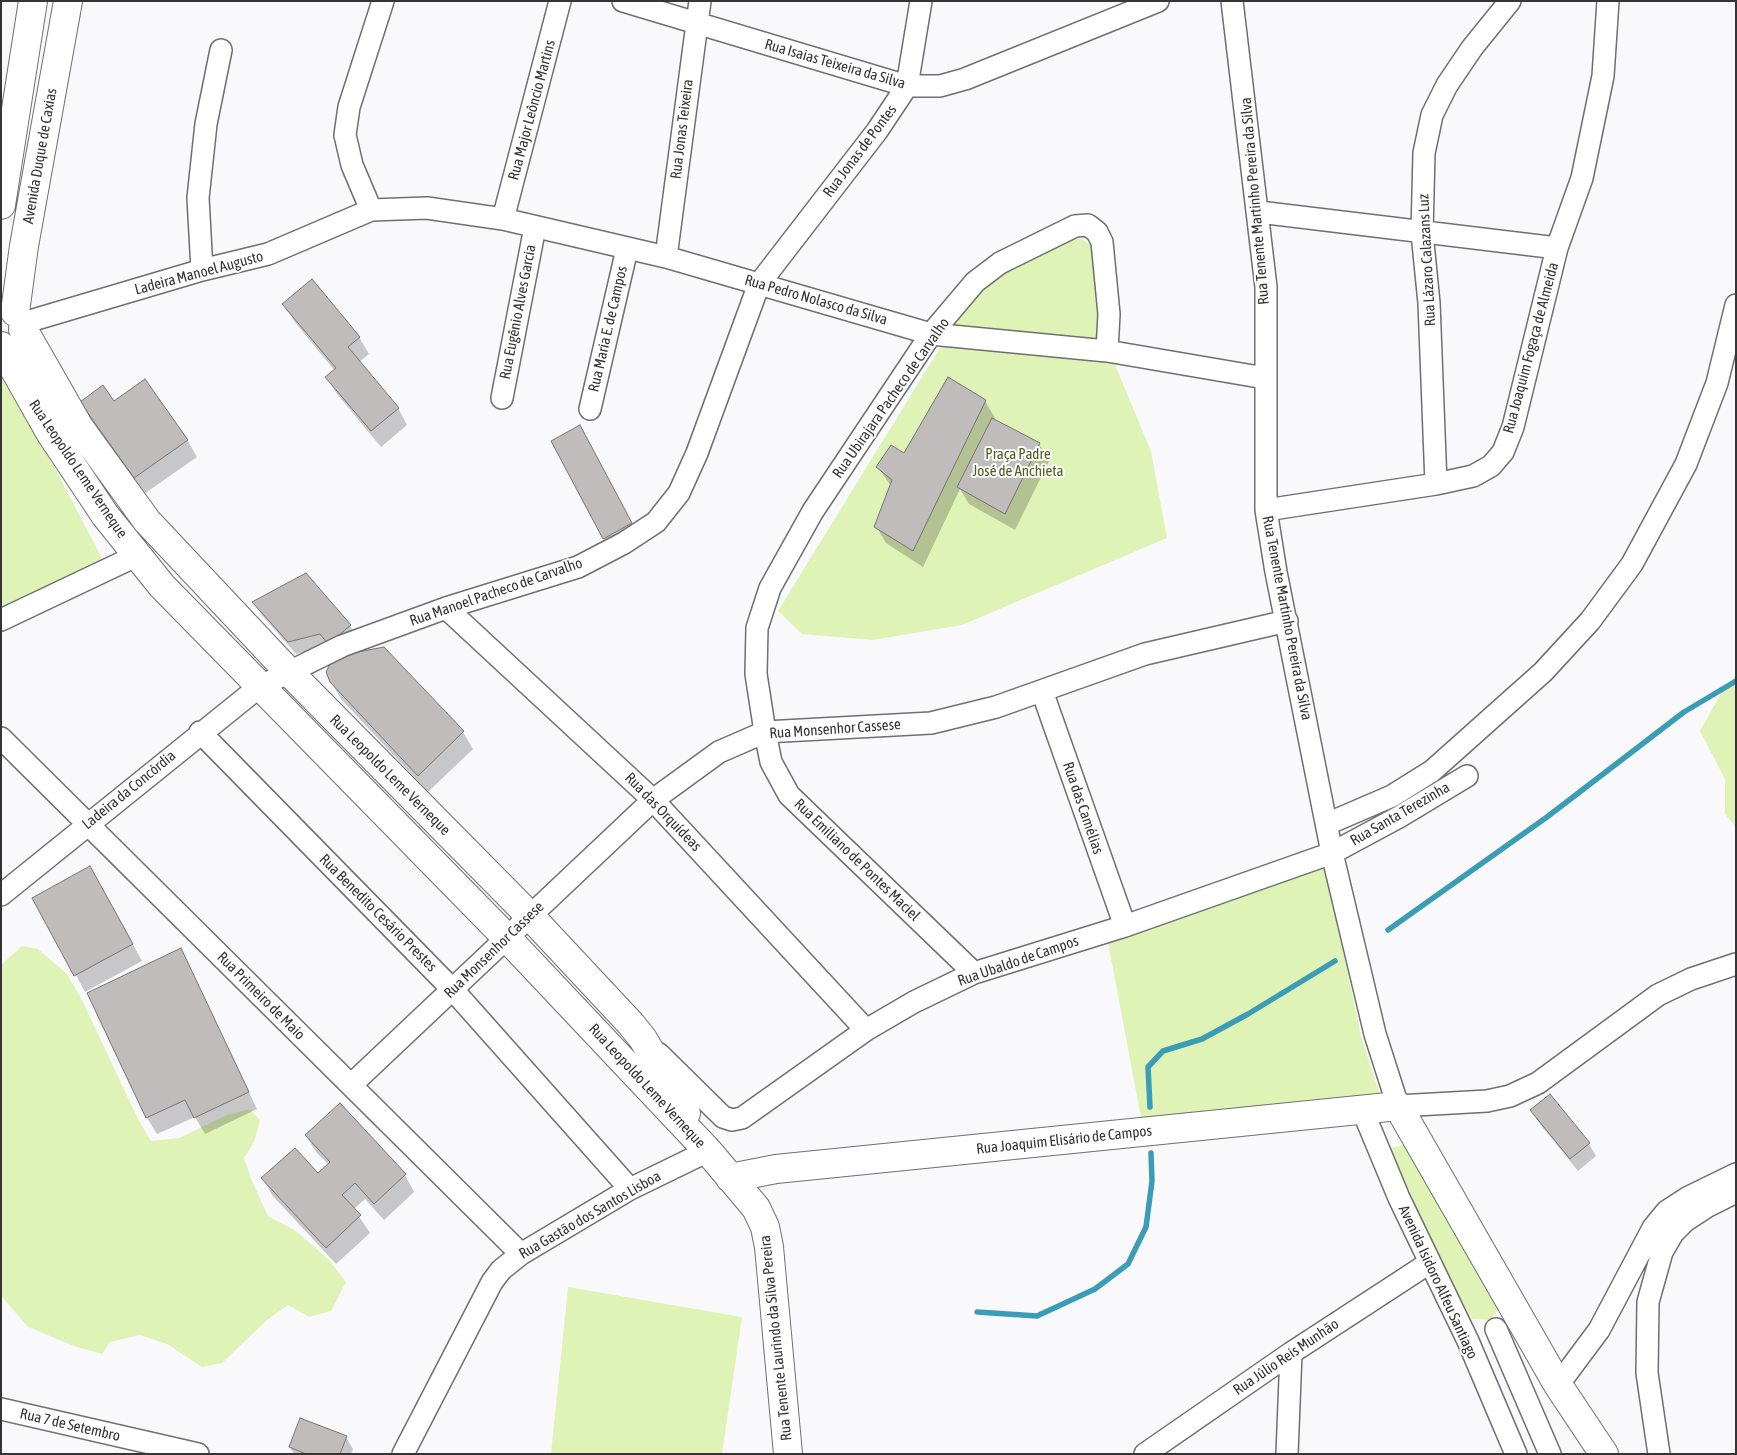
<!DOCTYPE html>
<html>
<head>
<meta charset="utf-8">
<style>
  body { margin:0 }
  #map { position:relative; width:1737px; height:1455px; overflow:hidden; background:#f9f9fc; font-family:"Asap Condensed",sans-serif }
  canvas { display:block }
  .frame { position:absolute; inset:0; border:2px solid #353536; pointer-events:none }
</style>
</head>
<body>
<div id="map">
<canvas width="1737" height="1455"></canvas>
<div class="frame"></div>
</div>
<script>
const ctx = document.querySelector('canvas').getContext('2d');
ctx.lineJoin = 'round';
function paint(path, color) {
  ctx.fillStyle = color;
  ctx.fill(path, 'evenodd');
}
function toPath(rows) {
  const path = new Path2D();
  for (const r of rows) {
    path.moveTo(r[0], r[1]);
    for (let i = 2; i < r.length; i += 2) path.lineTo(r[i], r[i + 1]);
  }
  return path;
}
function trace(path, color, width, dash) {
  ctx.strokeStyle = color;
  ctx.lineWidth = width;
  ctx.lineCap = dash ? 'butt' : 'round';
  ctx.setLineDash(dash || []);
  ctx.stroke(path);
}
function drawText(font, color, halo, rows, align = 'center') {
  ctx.font = font + ' "Asap Condensed",sans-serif';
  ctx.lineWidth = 4;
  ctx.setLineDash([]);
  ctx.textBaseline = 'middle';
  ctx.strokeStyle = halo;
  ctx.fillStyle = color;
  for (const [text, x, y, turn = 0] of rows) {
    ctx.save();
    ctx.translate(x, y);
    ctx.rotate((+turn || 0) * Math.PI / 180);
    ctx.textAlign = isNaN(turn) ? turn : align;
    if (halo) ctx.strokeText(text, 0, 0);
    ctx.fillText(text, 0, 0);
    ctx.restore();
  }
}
const green = toPath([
  [1080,238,1091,245,1097,262,1113,360,1151,451,1167,538,962,625,873,640,802,634,778,611,973,294,995,278,1064,240],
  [1,378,49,457,106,566,1,615],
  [1736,675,1736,827,1725,814,1725,779,1700,731,1724,688],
  [1325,866,1361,1036,1381,1098,1142,1123,1108,942],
  [22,946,38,949,67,974,82,1000,138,1119,151,1141,179,1138,227,1115,250,1109,260,1120,254,1142,244,1158,252,1181,268,1216,296,1231,328,1259,346,1282,331,1311,309,1317,288,1305,267,1320,222,1363,202,1367,167,1344,140,1335,110,1342,102,1354,74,1346,28,1327,3,1298,1,1295,1,965],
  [1417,1143,1497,1296,1498,1310,1491,1320,1472,1319,1440,1263,1390,1148],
  [568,1287,742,1317,722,1454,551,1454]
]);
const shadow = toPath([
  [284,304,359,337,369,354,359,362,398,408,407,425,381,447,337,394,327,377,335,371,294,321],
  [985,401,995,418,994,421,1039,444,1049,461,1015,530,969,504,960,489,923,567,886,543,876,526,891,486,878,467,904,455],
  [81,402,114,402,187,440,197,457,144,494],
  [585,438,634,529,611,550,604,538],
  [254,602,350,626,357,638,296,654,261,614],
  [383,649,463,732,473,749,428,792,341,699,331,682],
  [100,884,142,961,85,992,76,975],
  [181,950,257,1109,205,1134,195,1117,157,1134,147,1118],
  [1532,1111,1589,1144,1596,1156,1578,1171,1539,1123],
  [306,1135,405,1175,414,1192,384,1220,365,1199,354,1209,370,1233,336,1264,272,1195,263,1178,318,1175,329,1165,316,1152],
  [346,1437,353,1449,351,1454,294,1454,290,1447]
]);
const stream = toPath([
  [1388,930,1547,817,1684,712,1736,681],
  [1150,1107,1148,1067,1163,1051,1202,1039,1248,1014,1335,961],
  [977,1312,1037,1316,1095,1289,1128,1264,1146,1227,1152,1181,1151,1153]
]);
const building = toPath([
  [312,279,360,337,348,347,399,408,371,431,325,377,336,368,282,304,312,279],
  [948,377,986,400,913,551,874,527,892,480,876,467,891,445,904,453,948,377],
  [145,379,188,440,134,478,80,402,103,385,114,401,145,379],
  [992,418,1040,443,1005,514,957,487,992,418],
  [580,425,632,523,603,539,551,441,580,425],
  [306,573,351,625,328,644,320,634,288,642,252,602,306,573],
  [384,647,464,731,418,776,330,682,326,672,332,660,342,655,384,647],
  [90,866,133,944,74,976,32,898,90,866],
  [181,948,249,1092,194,1118,185,1100,146,1118,87,993,181,948],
  [1550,1094,1590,1143,1570,1159,1530,1110,1550,1094],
  [340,1103,406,1174,374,1204,355,1183,342,1195,361,1215,326,1248,261,1178,295,1148,318,1173,330,1162,305,1135,340,1103],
  [300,1418,347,1436,340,1454,306,1454,289,1447,300,1418]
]);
const minor = toPath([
  [623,1,907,86,940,86,965,79,1158,1],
  [1232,1,1266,287,1266,510,1276,572,1332,853,1375,1034,1398,1106,1487,1101,1510,1096,1538,1083,1658,995,1691,979,1736,964],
  [371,210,352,165,345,135,349,107,383,1],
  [1259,212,1557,248],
  [503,219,560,1],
  [666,257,700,1],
  [202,270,198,198,206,124,221,50],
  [23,323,202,270,268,254,371,210,427,208,503,219,666,257,931,334,1107,351,1265,378],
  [502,398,535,227],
  [590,409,627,249],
  [1436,484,1429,303,1422,233,1424,153,1432,115,1447,85,1472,48,1510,1],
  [1266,510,1436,484,1473,476,1491,466,1503,452,1513,427,1557,248,1582,178,1603,76,1608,1],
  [446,608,653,800,866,1030],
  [1,620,138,555],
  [1042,691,1125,926],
  [200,732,453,990,630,1189],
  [1,738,521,1254],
  [1327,824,1392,796,1432,771,1543,672,1590,621,1632,564,1686,464,1717,383,1736,305],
  [1,895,259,687,342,646,446,608,578,567,624,543,656,522,679,493,697,453,759,284,877,131,907,86,921,1],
  [974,973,789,795,771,762,765,732,756,674,757,628,770,588,813,511,931,334,975,282,1000,263,1075,226,1088,225,1097,232,1102,242,1109,314,1107,351],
  [659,1054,723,1117,732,1120,742,1118,866,1030,914,1002,974,973,1125,926,1332,853,1399,817,1467,776],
  [351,1085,653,800,719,752,765,732,931,723,996,707,1145,654,1287,621],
  [1362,1109,1399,1198,1468,1341,1516,1454],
  [1496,1329,1550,1454],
  [1558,1385,1599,1330,1653,1228,1667,1211,1687,1198,1736,1174],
  [1,1409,198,1454],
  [403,1454,492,1282,501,1270,521,1254,630,1189,708,1151],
  [1145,1454,1291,1353,1429,1263],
  [1287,1454,1291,1353],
  [1659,1454,1647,1373,1648,1302,1662,1252,1673,1233,1685,1221,1708,1206,1736,1192]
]);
const secondary = toPath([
  [1,205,33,1],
  [15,312,24,246,68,1],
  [23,329,79,427,147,521,288,671,530,916,631,1024,643,1039,686,1113],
  [1,346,51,434,105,515,162,586,507,938,708,1151,756,1208,765,1227,769,1247,788,1454],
  [730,1178,776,1169,1398,1106,1558,1385,1604,1454]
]);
const streetNames = [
  ["Rua Isaias Teixeira da Silva",835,64,16],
  ["Rua Major Leôncio Martins",532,110,-75],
  ["Rua Jonas Teixeira",682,129,-83],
  ["Rua Jonas de Pontes",860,151,-53],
  ["Avenida Duque de Caxias",40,156,-80],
  ["Rua Tenente Martinho Pereira da Silva",1255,201,-95],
  ["Rua Lázaro Calazans Luz",1427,260,-93],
  ["Ladeira Manoel Augusto",199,273,-15],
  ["Rua Pedro Nolasco da Silva",816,300,16],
  ["Rua Eugênio Alves Garcia",518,312,-79],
  ["Rua Maria E. de Campos",608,329,-77],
  ["Rua Joaquim Fogaça de Almeida",1531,348,-75],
  ["Rua Ubirajara Pacheco de Carvalho",891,398,-55],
  ["Rua Leopoldo Leme Verneque",78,469,56],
  ["Rua Manoel Pacheco de Carvalho",496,592,-19],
  ["Rua Tenente Martinho Pereira da Silva",1287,618,79],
  ["Rua Monsenhor Cassese",835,729,-4],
  ["Rua Leopoldo Leme Verneque",390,775,45],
  ["Ladeira da Concórdia",129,790,-39],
  ["Rua das Camélias",1083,808,71],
  ["Rua das Orquídeas",663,812,46],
  ["Rua Santa Terezinha",1400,814,-30],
  ["Rua Emiliano de Pontes Maciel",857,860,44],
  ["Rua Benedito Cesário Prestes",378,913,45],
  ["Rua Monsenhor Cassese",494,950,-44],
  ["Rua Ubaldo de Campos",1018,961,-19],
  ["Rua Primeiro de Maio",261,996,45],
  ["Rua Leopoldo Leme Verneque",647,1086,47],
  ["Rua Joaquim Elisário de Campos",1064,1140,-6],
  ["Rua Gastão dos Santos Lisboa",590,1215,-30],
  ["Avenida Isidoro Alfeu Santiago",1438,1282,65],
  ["Rua Tenente Laurindo da Silva Pereira",776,1338,-96],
  ["Rua Júlio Reis Munhão",1286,1357,-34],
  ["Rua 7 de Setembro",70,1425,13]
];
const parkNames = [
  ["Praça Padre",1018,454],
  ["José de Anchieta",1018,471]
];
paint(green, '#dff3b7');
paint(shadow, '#0003');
trace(stream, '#3b9cb5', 5.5);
paint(building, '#c0bcbb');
trace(building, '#777473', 1);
trace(minor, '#6e6f71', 24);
trace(secondary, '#6e6f71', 30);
trace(minor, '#fff', 21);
trace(secondary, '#fff', 28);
drawText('15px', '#353536', '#fff', streetNames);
drawText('15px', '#4d5f1d', '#fff', parkNames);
</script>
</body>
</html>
